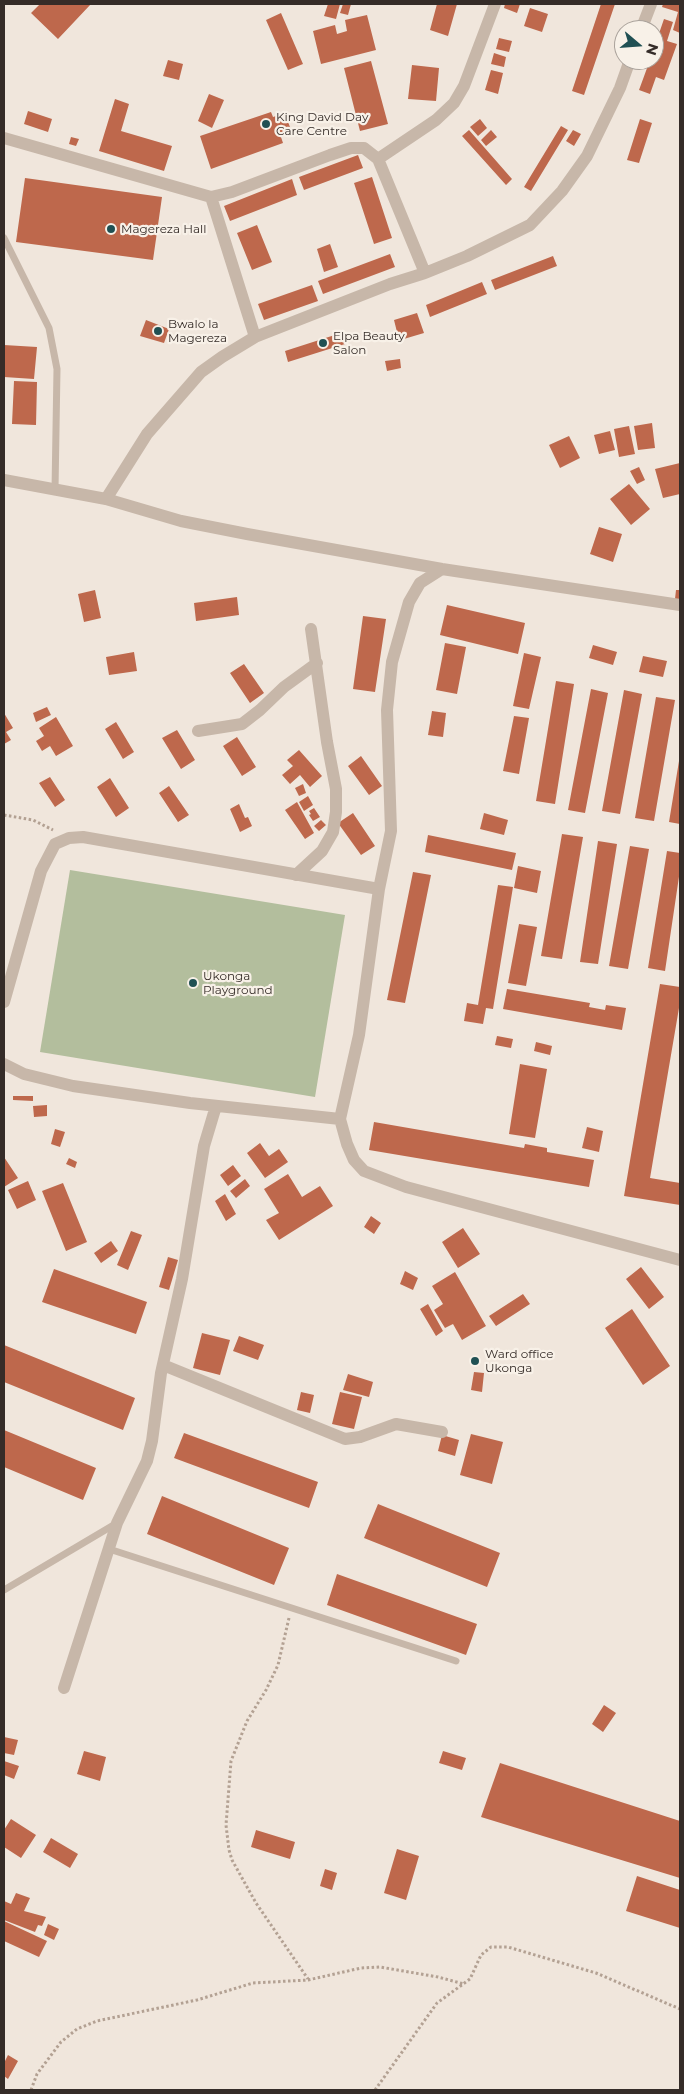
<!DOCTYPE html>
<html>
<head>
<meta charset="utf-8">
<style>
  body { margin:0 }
  #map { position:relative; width:684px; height:2094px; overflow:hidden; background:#f0e6dc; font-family:Montserrat,sans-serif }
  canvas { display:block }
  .frame { position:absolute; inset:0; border:5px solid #352c28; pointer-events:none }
  .north { position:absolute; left:614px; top:20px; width:50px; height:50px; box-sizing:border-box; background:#f8f1e8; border:1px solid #aaa29b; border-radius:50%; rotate:108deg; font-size:14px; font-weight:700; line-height:20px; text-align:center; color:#352c28 }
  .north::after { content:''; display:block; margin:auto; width:18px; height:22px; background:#205053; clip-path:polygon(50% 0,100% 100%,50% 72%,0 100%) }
</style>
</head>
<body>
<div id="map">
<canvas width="684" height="2094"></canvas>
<div class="frame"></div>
<div class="north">N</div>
</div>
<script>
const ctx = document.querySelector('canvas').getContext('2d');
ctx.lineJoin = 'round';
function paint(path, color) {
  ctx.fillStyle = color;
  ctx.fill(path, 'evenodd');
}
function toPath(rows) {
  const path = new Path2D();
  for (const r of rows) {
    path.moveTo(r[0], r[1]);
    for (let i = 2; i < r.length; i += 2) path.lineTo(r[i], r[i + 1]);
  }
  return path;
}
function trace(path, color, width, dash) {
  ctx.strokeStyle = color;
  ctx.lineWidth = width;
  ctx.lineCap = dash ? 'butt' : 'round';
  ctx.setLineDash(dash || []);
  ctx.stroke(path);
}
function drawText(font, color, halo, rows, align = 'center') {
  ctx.font = font + ' Montserrat,sans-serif';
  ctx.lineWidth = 4.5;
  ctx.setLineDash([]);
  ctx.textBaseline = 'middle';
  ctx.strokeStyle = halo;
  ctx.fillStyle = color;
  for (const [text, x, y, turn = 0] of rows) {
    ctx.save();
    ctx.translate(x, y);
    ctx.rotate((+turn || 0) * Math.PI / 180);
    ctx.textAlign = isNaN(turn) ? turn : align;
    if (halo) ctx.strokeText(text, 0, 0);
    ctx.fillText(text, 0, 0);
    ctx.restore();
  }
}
const green = toPath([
  [70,870,345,915,315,1097,40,1052]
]);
const building = toPath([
  [40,4,91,4,58,39,31,13],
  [328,4,340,4,336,19,324,16],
  [343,4,351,4,348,15,340,13],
  [437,4,457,4,448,36,430,30],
  [505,4,520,4,517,13,504,8],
  [601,4,615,4,584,95,572,91],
  [663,4,680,4,680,33,673,30,678,12,662,7],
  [530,8,548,14,542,32,524,26],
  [281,13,303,64,288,70,266,20],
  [367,15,376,50,321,64,313,31,335,25,337,34,347,31,345,20],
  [664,19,673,22,667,41,677,44,664,80,656,77,650,94,639,90,650,60,654,60,654,48],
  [499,38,512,41,509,52,496,49],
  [494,53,506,57,504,67,491,64],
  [168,60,183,64,179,80,163,76],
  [371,61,388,124,360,131,344,68],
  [412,65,439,68,436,101,408,99],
  [491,70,503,73,498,94,485,90],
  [209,94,224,100,212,128,198,121],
  [115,99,129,104,121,131,172,146,164,171,99,151],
  [28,111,52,119,48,132,24,124],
  [271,112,273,117,285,113,292,133,281,137,283,143,211,169,200,136],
  [480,119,487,128,478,136,470,127],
  [640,119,652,123,639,163,627,160],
  [561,126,568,130,531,191,524,187],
  [469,130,512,179,506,185,462,136],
  [491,130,497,137,486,146,481,140],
  [573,130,581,134,574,146,566,141],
  [71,137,79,139,76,146,69,144],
  [358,155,363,168,304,190,299,177],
  [372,177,392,238,374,244,354,183],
  [25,178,162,197,153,260,16,242],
  [292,179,297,195,230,221,224,206],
  [257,225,272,262,252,270,237,233],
  [330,244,338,267,324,272,317,249],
  [390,254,395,267,323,294,318,281],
  [553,256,557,266,495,290,491,280],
  [482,282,487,294,430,317,426,305],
  [312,285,318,301,264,320,258,304],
  [417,313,424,333,397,341,394,333,397,332,394,320],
  [146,320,169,329,164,343,140,336],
  [341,333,345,344,288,362,285,351],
  [4,345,37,347,34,379,4,377],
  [400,359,401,368,387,371,385,361],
  [14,381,37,382,36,425,12,424],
  [652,423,655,448,638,450,634,426],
  [629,426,635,454,619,457,614,429],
  [610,431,615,450,599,454,594,435],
  [569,436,580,458,560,468,549,445],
  [680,463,680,494,663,498,655,469],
  [639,467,645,480,637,484,630,471],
  [629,484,650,509,631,525,610,499],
  [599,527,622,534,613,562,590,554],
  [95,590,101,618,84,622,78,594],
  [676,590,680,590,680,599,675,599],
  [237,597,239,615,196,621,194,603],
  [447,605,525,623,518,654,440,635],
  [363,616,386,619,375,692,353,689],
  [445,643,466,647,457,694,436,690],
  [593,645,617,652,613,665,589,658],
  [134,652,137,671,109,675,106,657],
  [524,653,541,657,529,709,513,706],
  [643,656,667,661,663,677,639,672],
  [244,664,264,693,250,703,230,673],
  [556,681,574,684,555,804,536,801],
  [591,689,608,693,585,813,568,810],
  [624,690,642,694,620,814,602,811],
  [656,697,675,700,654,821,635,818],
  [47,707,51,715,36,722,33,713],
  [432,711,446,713,443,737,428,735],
  [4,713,13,728,6,732,11,740,4,744],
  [514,716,529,718,519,774,503,771],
  [56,717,73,746,56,756,50,746,42,751,36,741,44,736,39,728],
  [116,722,134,752,123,759,105,729],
  [177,730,195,760,181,769,162,738],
  [237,737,256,767,242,776,223,746],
  [299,750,322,776,310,787,300,775,290,784,282,775,293,766,287,760],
  [361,756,382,786,369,795,348,766],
  [679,761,680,761,680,824,669,822],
  [50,777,65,800,55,807,39,783],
  [110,778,129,808,116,817,97,787],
  [303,784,306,793,299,796,295,788],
  [169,786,189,815,178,822,159,793],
  [308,796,313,805,304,811,299,802],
  [297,802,314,833,305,839,285,810],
  [239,804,245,818,248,817,252,826,240,832,230,809],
  [314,808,320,817,313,821,309,815,311,814,309,811],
  [353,813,375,846,361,855,338,823],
  [484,813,508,820,504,835,480,829],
  [321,820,326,825,319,831,314,826],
  [562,834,583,837,562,959,541,956],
  [428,835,516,853,512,870,425,852],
  [598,841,617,844,598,964,580,962],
  [630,846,649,849,628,969,609,966],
  [667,851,680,853,680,870,665,971,648,968],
  [518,866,541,871,537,893,514,888],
  [413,872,431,875,405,1003,387,1000],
  [498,885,513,887,493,1009,486,1008,483,1024,464,1021,467,1003,478,1005],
  [519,924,537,927,526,986,508,983],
  [660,984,680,987,680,1008,679,1008,650,1178,680,1183,680,1205,624,1196],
  [507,989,590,1003,589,1007,605,1010,606,1005,626,1008,622,1030,503,1009],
  [497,1036,513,1039,511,1048,495,1045],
  [536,1042,552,1046,550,1055,534,1051],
  [520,1064,547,1069,535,1138,509,1134],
  [13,1096,33,1096,33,1101,13,1100],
  [47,1105,47,1116,34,1117,33,1106],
  [374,1122,524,1148,525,1144,547,1148,547,1152,594,1160,589,1187,369,1150],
  [587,1127,603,1131,599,1152,582,1148],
  [55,1129,65,1132,60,1147,51,1144],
  [260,1143,269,1156,279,1149,288,1162,265,1178,247,1153],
  [4,1157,18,1178,4,1187],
  [69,1158,77,1162,75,1168,66,1164],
  [233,1165,241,1176,228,1186,220,1175],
  [288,1174,302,1197,320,1186,333,1206,279,1240,266,1220,279,1213,264,1189],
  [245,1179,250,1186,236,1198,230,1191],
  [28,1181,36,1200,17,1209,8,1190],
  [63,1183,87,1242,66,1251,42,1191],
  [225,1194,236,1214,226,1221,215,1201],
  [371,1216,381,1223,374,1234,364,1227],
  [463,1228,480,1254,458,1268,442,1242],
  [131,1231,142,1235,128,1270,117,1265],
  [111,1241,118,1251,101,1263,94,1253],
  [168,1257,178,1260,169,1290,159,1287],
  [641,1267,664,1297,649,1309,626,1279],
  [54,1269,147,1302,136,1334,42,1302],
  [405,1271,418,1278,413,1290,400,1284],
  [455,1272,486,1326,462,1340,453,1324,445,1328,434,1310,443,1304,432,1286],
  [523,1294,530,1304,496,1326,489,1316],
  [428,1304,443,1331,436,1336,420,1309],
  [632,1309,670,1366,643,1385,605,1328],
  [202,1333,230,1340,220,1375,193,1368],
  [239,1336,264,1345,258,1360,233,1351],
  [4,1345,135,1398,123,1430,4,1382],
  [474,1372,484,1373,482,1392,471,1390],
  [348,1374,373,1382,369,1397,343,1390],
  [301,1392,314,1395,310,1413,297,1410],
  [340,1392,362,1397,354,1429,332,1424],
  [4,1430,96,1468,83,1500,4,1467],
  [184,1433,318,1482,309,1508,174,1458],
  [471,1434,503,1442,492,1484,460,1475],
  [442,1435,459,1440,455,1456,438,1451],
  [162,1496,289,1548,274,1585,147,1534],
  [378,1504,500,1553,487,1587,364,1538],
  [337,1574,477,1624,466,1655,327,1605],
  [604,1705,616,1713,603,1732,592,1724],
  [4,1737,18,1740,14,1755,4,1753],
  [84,1751,106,1757,100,1781,77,1774],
  [443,1751,466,1758,462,1770,439,1763],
  [4,1761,19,1766,14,1779,4,1775],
  [500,1763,680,1821,680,1878,481,1817],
  [11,1819,36,1835,21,1858,4,1847,4,1830],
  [256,1830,295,1842,290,1859,251,1847],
  [51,1838,78,1854,70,1868,43,1852],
  [397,1849,419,1856,406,1900,384,1893],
  [325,1869,337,1873,332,1890,320,1886],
  [637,1876,680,1890,680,1928,626,1911],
  [16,1893,30,1898,24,1911,46,1917,42,1926,38,1925,35,1932,4,1920,4,1901,11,1904],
  [4,1921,47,1941,39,1957,4,1941],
  [48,1924,59,1929,54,1940,44,1935],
  [8,2055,18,2061,8,2079,4,2076,4,2063]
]);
const path = toPath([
  [4,815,33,820,53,830],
  [289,1618,278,1665,266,1690,247,1721,231,1761,226,1825,229,1850,232,1860,256,1903,308,1979],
  [31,2090,37,2074,61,2042,77,2029,97,2021,197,2000,253,1983,308,1980,361,1968,380,1967,438,1977,464,1984],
  [375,2090,437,2003,470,1979,481,1955,491,1947,508,1947,596,1973,680,2009]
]);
const lane = toPath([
  [4,238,49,328,57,369,55,490],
  [109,1549,456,1661],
  [4,1590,117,1523]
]);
const street = toPath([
  [641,30,651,4],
  [4,138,211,197,232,192,330,155,351,148,364,148,378,159,425,273],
  [378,159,436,120,454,103,464,86,495,4],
  [211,197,255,337],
  [4,480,106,499,181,521,247,534,442,569,680,605],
  [106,499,147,434,201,372,222,357,255,337,390,284,425,273,467,256,530,225,562,191,587,156,620,88,630,60],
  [442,569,420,583,409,602,392,662,387,710,391,831,379,889,359,1035,340,1119,347,1144,354,1160,364,1171,406,1187,680,1260],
  [198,731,242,724,260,710,284,687,317,663],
  [296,875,322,851,333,832,336,812,336,789,327,742,311,629],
  [4,1002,41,871,55,844,69,838,83,837,379,889],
  [4,1064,24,1074,73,1086,190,1103,340,1119],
  [163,1365,345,1439,360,1437,396,1424,442,1432],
  [64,1688,117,1523,147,1461,152,1441,161,1373,182,1279,204,1146,216,1106]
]);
const markers = [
  [266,124,5,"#205053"],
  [111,229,5,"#205053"],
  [158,331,5,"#205053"],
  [323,343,5,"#205053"],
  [193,983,5,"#205053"],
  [475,1361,5,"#205053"]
];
const poiNames = [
  ["King David Day",276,117],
  ["Care Centre",276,131],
  ["Magereza Hall",121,229],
  ["Bwalo la",168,324],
  ["Magereza",168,338],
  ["Elpa Beauty",333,336],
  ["Salon",333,350],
  ["Ukonga",203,976],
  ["Playground",203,990],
  ["Ward office",485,1354],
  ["Ukonga",485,1368]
];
paint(green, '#b3be9d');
paint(building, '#be684c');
trace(path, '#b3a193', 3, [2.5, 2.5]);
trace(lane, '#c7b7a9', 7);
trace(street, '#c7b7a9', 12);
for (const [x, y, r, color] of markers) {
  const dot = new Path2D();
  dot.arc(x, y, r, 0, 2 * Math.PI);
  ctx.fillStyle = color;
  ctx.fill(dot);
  trace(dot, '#f8f1e8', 2);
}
drawText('12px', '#352c28', '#f8f1e8', poiNames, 'left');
</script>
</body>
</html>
